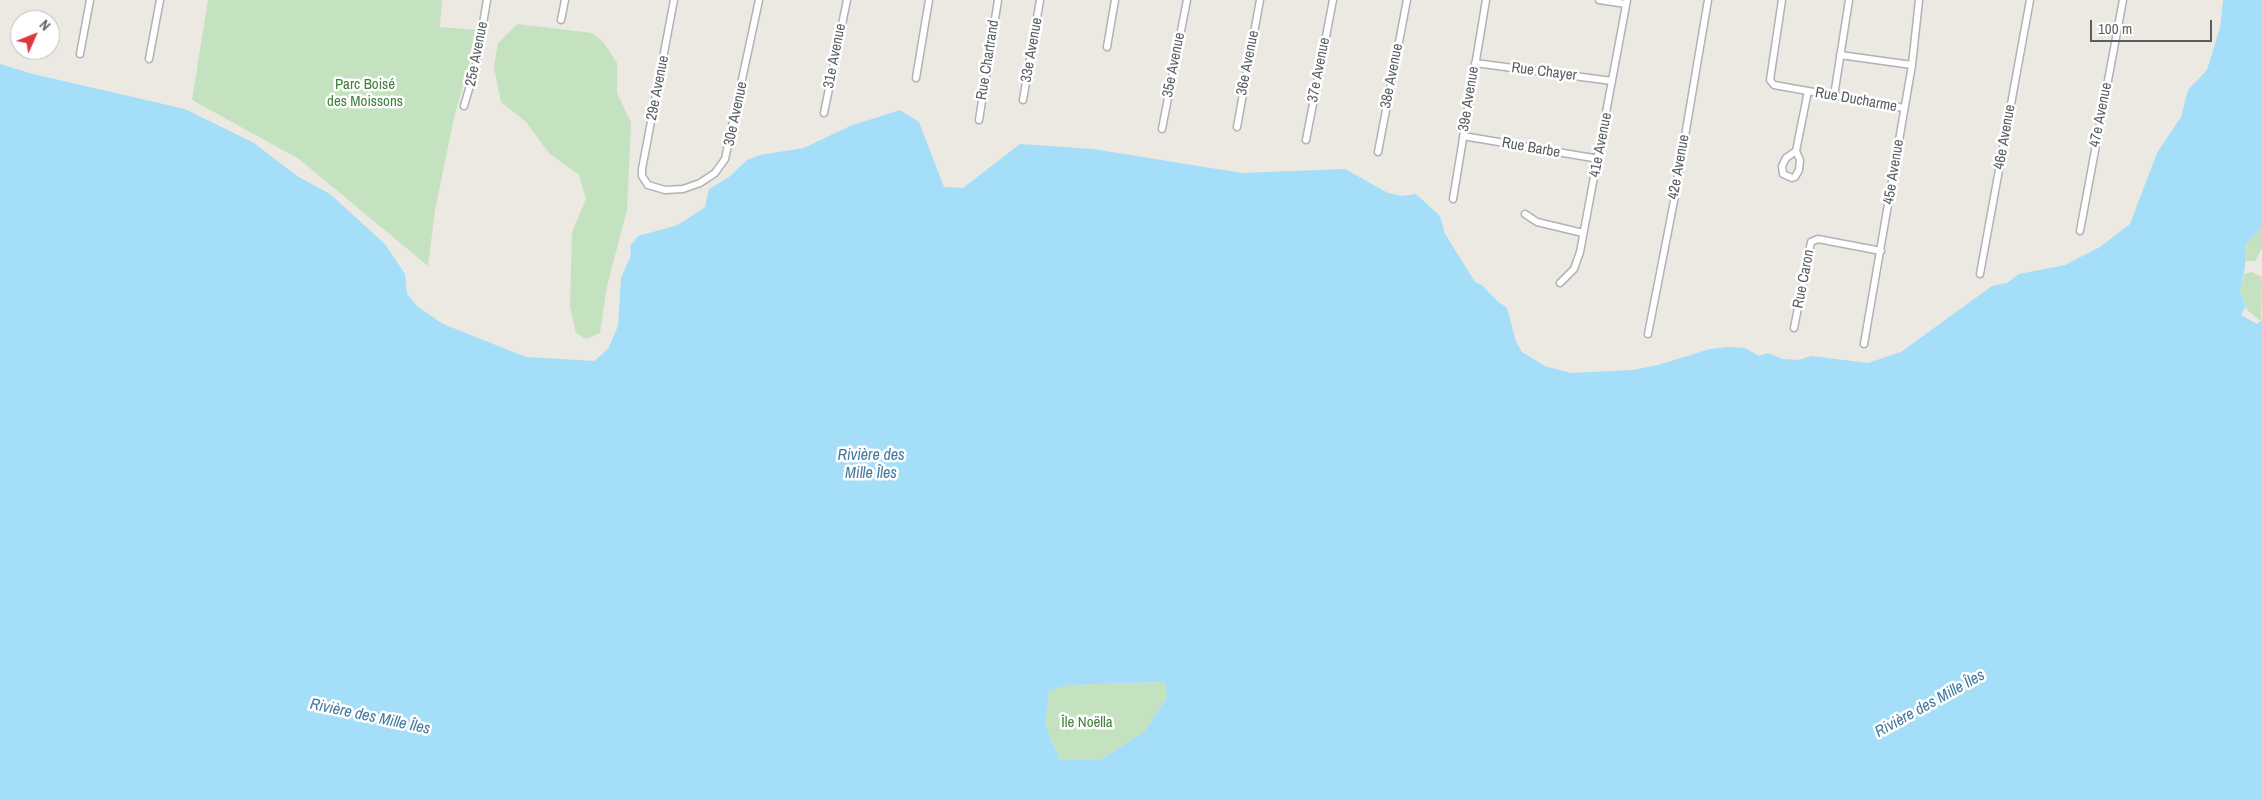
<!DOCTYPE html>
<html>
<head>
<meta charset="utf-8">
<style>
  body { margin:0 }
  #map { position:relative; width:2262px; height:800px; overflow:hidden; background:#ece8e2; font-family:"Archivo Narrow",sans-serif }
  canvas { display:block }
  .north { position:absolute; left:10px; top:10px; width:50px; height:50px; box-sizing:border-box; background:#fff; border:1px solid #bdbfc0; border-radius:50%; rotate:46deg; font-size:14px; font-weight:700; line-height:20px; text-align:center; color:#5a5e61 }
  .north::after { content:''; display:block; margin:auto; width:18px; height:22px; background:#db383e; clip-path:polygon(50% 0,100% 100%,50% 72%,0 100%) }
  .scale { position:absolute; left:2090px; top:20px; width:122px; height:22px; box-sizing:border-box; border:2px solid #5a5e61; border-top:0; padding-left:6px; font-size:15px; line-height:18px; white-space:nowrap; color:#5a5e61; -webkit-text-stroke:4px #fff; paint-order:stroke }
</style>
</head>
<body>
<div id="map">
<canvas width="2262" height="800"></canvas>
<div class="north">N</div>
<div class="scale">100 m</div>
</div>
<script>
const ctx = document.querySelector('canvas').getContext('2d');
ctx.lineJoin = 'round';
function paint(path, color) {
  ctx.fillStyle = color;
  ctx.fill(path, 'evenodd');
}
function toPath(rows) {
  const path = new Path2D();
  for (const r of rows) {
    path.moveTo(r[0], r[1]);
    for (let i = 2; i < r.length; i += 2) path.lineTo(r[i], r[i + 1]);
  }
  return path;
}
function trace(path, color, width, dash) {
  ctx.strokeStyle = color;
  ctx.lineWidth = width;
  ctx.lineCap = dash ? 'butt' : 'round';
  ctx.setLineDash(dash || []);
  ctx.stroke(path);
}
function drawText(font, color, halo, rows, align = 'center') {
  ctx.font = font + ' "Archivo Narrow",sans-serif';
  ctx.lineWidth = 5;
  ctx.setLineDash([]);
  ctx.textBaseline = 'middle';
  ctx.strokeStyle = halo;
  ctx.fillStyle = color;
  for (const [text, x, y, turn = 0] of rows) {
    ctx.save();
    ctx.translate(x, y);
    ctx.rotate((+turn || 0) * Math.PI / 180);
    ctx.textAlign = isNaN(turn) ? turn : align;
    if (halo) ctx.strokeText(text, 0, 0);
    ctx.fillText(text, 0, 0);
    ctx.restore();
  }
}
const green = toPath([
  [208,0,442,0,440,27,478,30,454,118,435,210,428,266,299,159,192,100],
  [517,24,592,33,604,43,617,63,617,93,631,123,627,210,607,286,600,333,586,339,576,333,570,307,572,232,586,199,579,175,549,153,526,122,501,102,494,67,498,43],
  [2262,226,2262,248,2255,261,2245,261,2245,246],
  [2252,272,2262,277,2261,321,2248,311,2240,291,2244,274],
  [1165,682,1167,697,1144,732,1100,760,1060,760,1045,725,1049,691,1067,685]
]);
const water = toPath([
  [2223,0,2262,0,2262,226,2245,246,2245,266,2240,291,2246,306,2241,315,2257,324,2262,320,2262,800,0,800,0,64,33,74,185,109,254,143,297,176,330,194,385,244,405,274,407,294,418,307,443,324,526,357,594,361,608,349,618,326,621,278,631,255,630,246,638,236,678,225,705,207,709,189,729,177,747,160,760,155,804,148,850,126,900,110,919,122,944,187,963,188,1020,144,1093,149,1242,173,1345,169,1388,193,1402,196,1416,194,1440,216,1445,234,1475,282,1482,285,1497,301,1507,308,1516,342,1522,352,1545,366,1571,373,1633,370,1658,365,1710,349,1728,347,1745,348,1759,356,1768,353,1783,359,1799,360,1811,356,1868,363,1901,352,1992,286,2007,283,2019,274,2065,265,2100,247,2130,224,2157,153,2181,117,2188,90,2207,70,2220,28],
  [1165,682,1167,697,1144,732,1100,760,1060,760,1045,725,1049,691,1067,685]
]);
const street = toPath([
  [674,0,642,169,642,176,648,185,665,190,683,189,700,183,715,173,725,159,759,0],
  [1599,0,1626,4],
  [1782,0,1770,80,1774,85,1808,91],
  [561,20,565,0],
  [1107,47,1115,0],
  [80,54,90,0],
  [1840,55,1912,65],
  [149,59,160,0],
  [1475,63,1612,81],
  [916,78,929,0],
  [1834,96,1849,0],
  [1023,100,1040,0],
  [464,106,476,65,487,0],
  [824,113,847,0],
  [979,120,998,0],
  [1237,127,1260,0],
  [1162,129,1187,0],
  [1463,136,1599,159],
  [1306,140,1333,0],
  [1796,151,1786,158,1782,166,1783,174,1792,178,1795,177,1799,170,1800,160,1796,151,1808,91,1904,108],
  [1378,152,1407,0],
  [1453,199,1486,0],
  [1525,214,1537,222,1583,233],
  [2080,231,2123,0],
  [1980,274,2030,0],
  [1560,283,1574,269,1580,252,1627,0],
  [1794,328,1811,242,1818,239,1881,251],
  [1648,334,1674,201,1708,0],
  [1864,344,1912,65,1919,0]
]);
const streetNames = [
  ["33e Avenue",1032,50,-80],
  ["25e Avenue",477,54,-79],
  ["31e Avenue",835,56,-79],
  ["Rue Chartrand",988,60,-81],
  ["36e Avenue",1248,63,-79],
  ["35e Avenue",1174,65,-79],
  ["37e Avenue",1319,70,-79],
  ["Rue Chayer",1544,72,7],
  ["38e Avenue",1392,76,-79],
  ["29e Avenue",658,88,-79],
  ["39e Avenue",1469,99,-81],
  ["Rue Ducharme",1856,100,10],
  ["30e Avenue",736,114,-78],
  ["47e Avenue",2101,115,-79],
  ["46e Avenue",2005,137,-80],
  ["41e Avenue",1601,145,-79],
  ["Rue Barbe",1531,148,10],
  ["42e Avenue",1679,167,-80],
  ["45e Avenue",1894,172,-81],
  ["Rue Caron",1804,279,-79]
];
const parkNames = [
  ["Parc Boisé",365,85],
  ["des Moissons",365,102],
  ["Île Noëlla",1087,723]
];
const waterNames = [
  ["Rivière des",871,456],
  ["Mille Îles",871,474],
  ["Rivière des Mille Îles",1930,704,-29],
  ["Rivière des Mille Îles",370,717,12]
];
paint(green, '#c4e2c0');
paint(water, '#a5def8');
trace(street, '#afb3b6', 9);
trace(street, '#fff', 6);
drawText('15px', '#5a5e61', '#fff', streetNames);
drawText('15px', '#3f803b', '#fff', parkNames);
drawText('italic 16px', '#427aa0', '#fff', waterNames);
</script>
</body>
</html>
